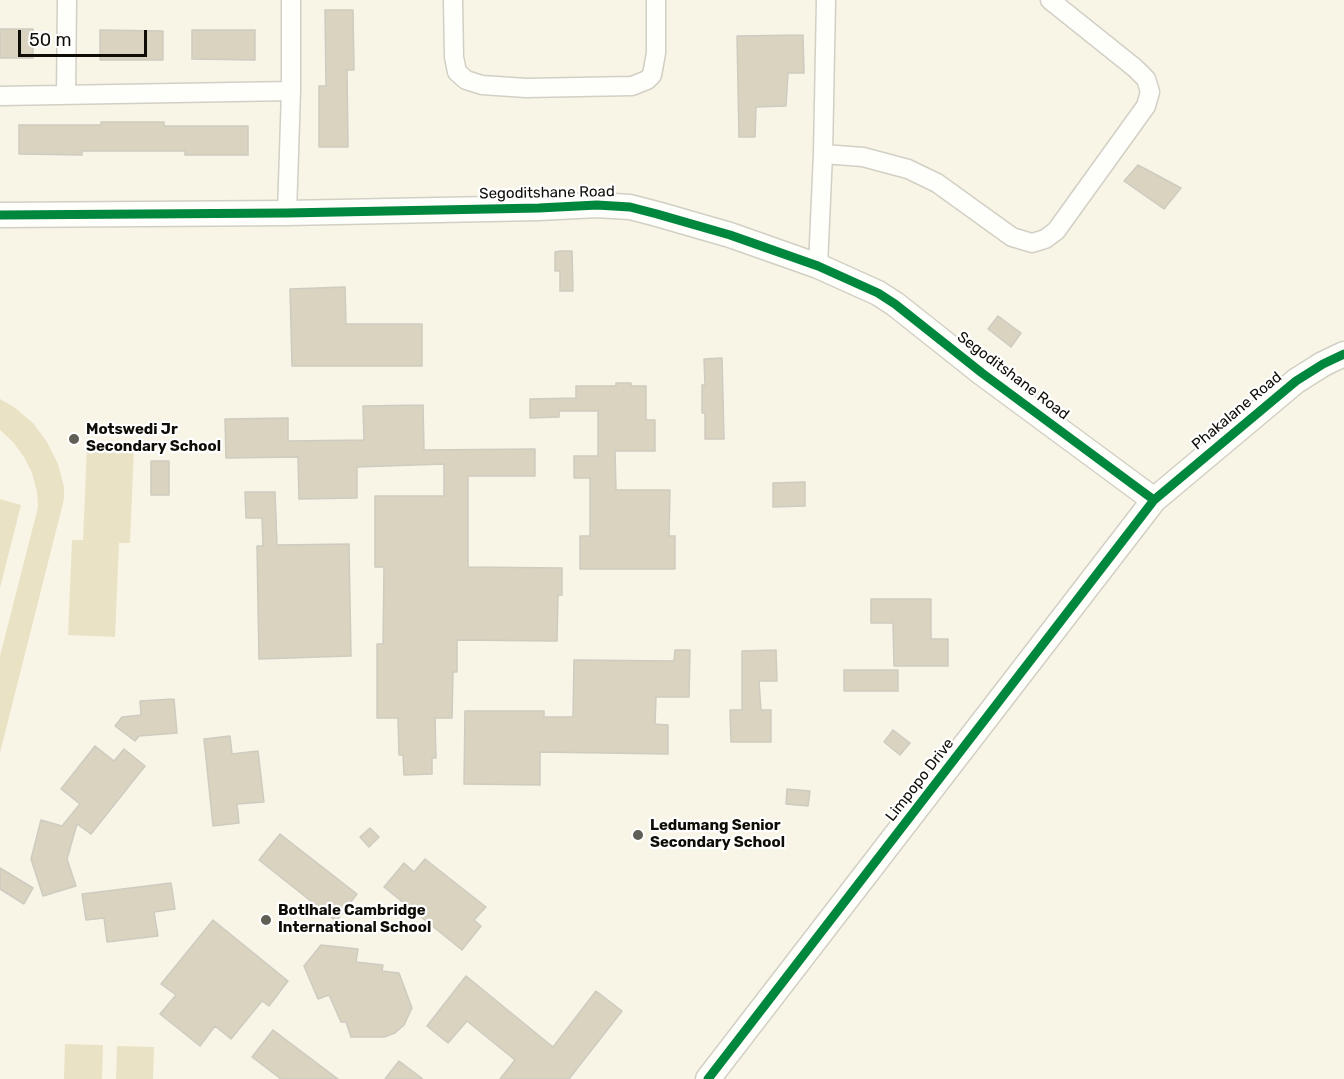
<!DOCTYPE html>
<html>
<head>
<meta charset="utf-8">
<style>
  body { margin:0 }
  #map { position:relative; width:1344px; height:1079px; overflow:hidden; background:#f8f5e7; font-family:Rubik,sans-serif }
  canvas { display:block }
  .scale { position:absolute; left:18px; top:30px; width:129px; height:27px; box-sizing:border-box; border:3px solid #0f0d06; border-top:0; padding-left:8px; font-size:18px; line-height:21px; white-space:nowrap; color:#0f0d06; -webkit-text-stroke:4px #fff; paint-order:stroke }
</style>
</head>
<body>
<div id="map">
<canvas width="1344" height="1079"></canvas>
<div class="scale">50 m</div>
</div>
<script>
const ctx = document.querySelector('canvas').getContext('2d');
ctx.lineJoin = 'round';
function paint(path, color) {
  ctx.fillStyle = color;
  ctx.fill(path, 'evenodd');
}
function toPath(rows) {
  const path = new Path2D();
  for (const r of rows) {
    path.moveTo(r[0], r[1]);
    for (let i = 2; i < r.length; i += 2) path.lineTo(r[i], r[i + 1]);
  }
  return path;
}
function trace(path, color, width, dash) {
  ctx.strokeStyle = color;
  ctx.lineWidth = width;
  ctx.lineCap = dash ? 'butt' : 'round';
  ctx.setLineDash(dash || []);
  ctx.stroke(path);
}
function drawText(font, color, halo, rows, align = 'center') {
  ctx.font = font + ' Rubik,sans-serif';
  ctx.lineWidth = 4.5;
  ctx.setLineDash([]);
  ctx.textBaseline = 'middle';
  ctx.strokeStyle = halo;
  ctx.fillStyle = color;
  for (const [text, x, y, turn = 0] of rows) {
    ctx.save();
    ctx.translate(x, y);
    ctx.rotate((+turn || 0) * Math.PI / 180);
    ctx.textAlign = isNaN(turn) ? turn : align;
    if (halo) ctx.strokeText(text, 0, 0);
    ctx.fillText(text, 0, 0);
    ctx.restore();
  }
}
const green = toPath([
  [0,399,14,407,33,423,47,442,58,464,64,487,64,499,0,753,0,656,38,507,37,492,32,473,24,457,13,442,0,430],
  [87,446,134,448,130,543,119,543,115,637,68,635,72,540,83,540],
  [0,499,21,505,0,588],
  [65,1044,103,1045,102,1079,64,1079],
  [117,1046,154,1047,153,1079,116,1079]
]);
const building = toPath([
  [325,10,353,10,354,70,347,70,348,147,319,147,319,86,326,86,325,10],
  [0,29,33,29,33,58,0,58,0,29],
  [100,30,163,31,163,60,100,60,100,30],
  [192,30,255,30,255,60,192,59,192,30],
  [803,35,804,73,788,73,786,106,756,107,755,137,739,137,737,36,803,35],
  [101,122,164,122,164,126,248,126,248,155,185,155,185,151,82,151,82,155,19,154,19,125,101,125,101,122],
  [1138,165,1181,188,1164,209,1124,181,1138,165],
  [560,251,572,251,573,291,560,291,560,271,555,271,555,252,560,251],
  [345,287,346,324,422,324,422,366,292,366,290,289,345,287],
  [998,316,1021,333,1011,347,988,329,998,316],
  [722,358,724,439,705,439,705,413,702,413,702,385,705,385,704,359,722,358],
  [616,383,631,383,631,386,646,386,646,420,655,420,655,451,615,451,616,490,670,490,669,536,675,536,675,569,580,569,580,536,590,536,590,478,574,478,574,456,598,456,598,411,559,411,559,417,530,418,530,399,576,398,576,386,616,386,616,383],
  [423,405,424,450,535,449,535,476,468,476,468,567,562,568,562,595,558,595,557,641,457,640,457,672,453,672,452,718,435,718,436,758,432,758,432,774,404,775,403,755,399,755,398,718,377,718,377,644,383,644,384,567,375,567,375,496,444,496,444,464,357,467,357,498,299,499,298,457,226,458,225,419,288,418,288,441,364,440,363,406,423,405],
  [151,461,169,461,169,495,151,495,151,461],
  [805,482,805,506,773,507,773,483,805,482],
  [245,492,275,492,277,545,349,544,351,656,259,659,257,546,263,546,262,518,246,518,245,492],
  [871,599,931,599,931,639,948,639,948,666,894,666,893,623,871,623,871,599],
  [675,650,690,650,689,697,656,697,655,724,668,725,668,754,540,752,540,785,464,784,465,711,544,711,544,717,573,717,574,660,674,661,675,650],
  [776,650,777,681,759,681,761,710,771,710,771,742,731,742,730,710,742,710,742,651,776,650],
  [844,670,898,670,898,691,844,691,844,670],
  [174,699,177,733,139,736,135,741,115,726,122,717,141,715,140,701,174,699],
  [893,730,910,743,900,755,884,742,893,730],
  [230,736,232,754,258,751,264,802,237,804,239,823,213,826,204,739,230,736],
  [95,746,114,761,124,749,145,766,91,834,77,824,67,859,76,886,43,896,31,859,41,820,62,826,80,804,61,789,95,746],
  [787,789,810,791,808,806,786,804,787,789],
  [370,828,379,837,369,847,360,837,370,828],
  [280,834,357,894,336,921,259,860,280,834],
  [425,859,486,907,474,920,481,926,462,950,384,887,404,863,414,872,425,859],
  [0,868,33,888,24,904,0,889,0,868],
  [171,883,175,909,154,912,158,936,107,942,104,918,86,920,82,894,171,883],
  [213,920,288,981,269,1006,262,1001,231,1039,215,1026,200,1046,160,1014,176,995,161,984,213,920],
  [321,945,358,949,356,962,383,965,382,971,399,973,412,1008,404,1025,395,1033,384,1037,351,1037,346,1022,341,1022,329,995,318,999,304,966,321,945],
  [466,976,553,1047,596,991,622,1011,569,1079,500,1079,515,1060,467,1021,448,1043,427,1026,466,976],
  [273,1030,338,1079,281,1079,252,1057,273,1030],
  [399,1061,423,1079,385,1079,399,1061]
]);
const minor = toPath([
  [453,0,454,57,457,72,466,80,482,85,526,88,632,86,647,80,652,75,656,53,656,0],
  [66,95,67,0],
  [0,96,291,91],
  [823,154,863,157,908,169,937,183,1012,237,1032,243,1045,239,1056,231,1146,106,1150,92,1146,79,1135,68,1050,0],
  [287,213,291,91,291,0],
  [818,266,823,154,826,0]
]);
const tertiary = toPath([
  [0,215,287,213,539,208,597,205,630,207,657,214,730,235,818,266,878,293,895,304,982,373,1154,500],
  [708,1079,1154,500,1296,381,1323,364,1344,354]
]);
const cycleway = toPath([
  [0,215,287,213,539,208,597,205,630,207,657,214,730,235,818,266,878,293,895,304,982,373,1154,500],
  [708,1079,1154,500,1296,381,1323,364,1344,354]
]);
const markers = [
  [74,439,6,"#615e55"],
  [638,835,6,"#615e55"],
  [266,920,6,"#615e55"]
];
const streetNames = [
  ["Segoditshane Road",547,193,-1],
  ["Segoditshane Road",1013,376,37],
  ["Phakalane Road",1237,411,-40],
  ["Limpopo Drive",920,780,-52]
];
const poiNames = [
  ["Motswedi Jr",86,430],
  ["Secondary School",86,447],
  ["Ledumang Senior",650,826],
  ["Secondary School",650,843],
  ["Botlhale Cambridge",278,911],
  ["International School",278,928]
];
paint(green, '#eae2c5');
paint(building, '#d9d3c0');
trace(building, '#cecbc0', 1.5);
trace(minor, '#d2cfc4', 21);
trace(tertiary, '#d2cfc4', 27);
trace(minor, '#fefefb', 18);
trace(tertiary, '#fefefb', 24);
trace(cycleway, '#00873e', 9);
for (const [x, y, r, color] of markers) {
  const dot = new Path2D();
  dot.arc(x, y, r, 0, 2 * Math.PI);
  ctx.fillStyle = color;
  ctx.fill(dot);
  trace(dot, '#fff', 2);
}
drawText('15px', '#0f0d06', '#fff', streetNames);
drawText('bold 15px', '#0f0d06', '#fff', poiNames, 'left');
</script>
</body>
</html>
